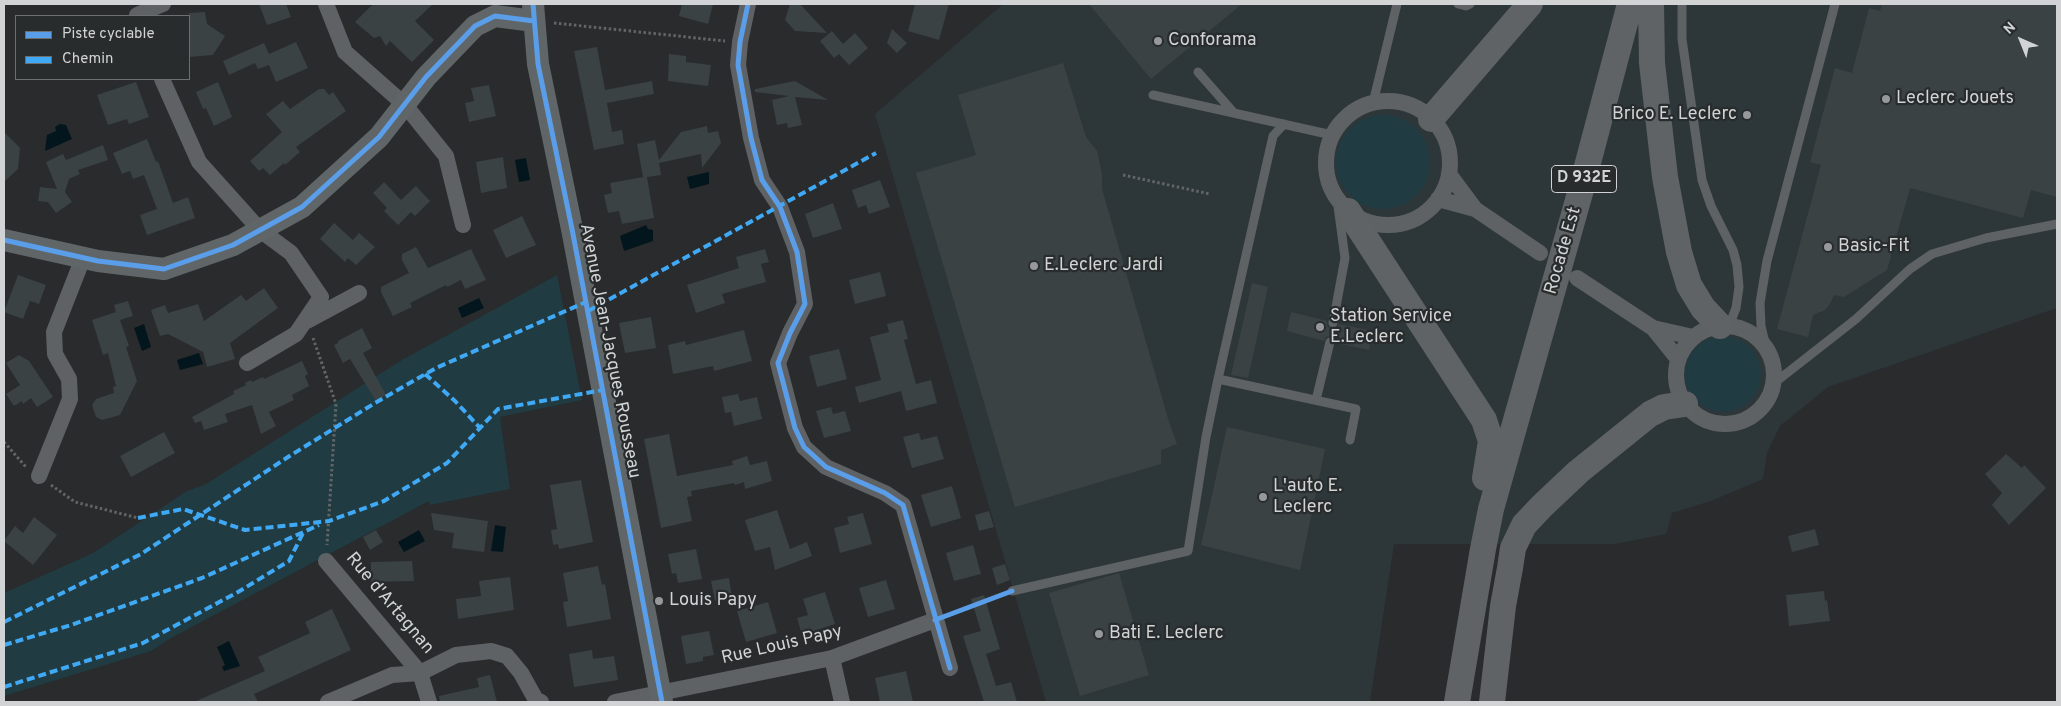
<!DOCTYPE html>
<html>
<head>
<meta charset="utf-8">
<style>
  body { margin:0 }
  #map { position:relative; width:2061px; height:706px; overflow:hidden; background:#292b2c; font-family:Overpass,sans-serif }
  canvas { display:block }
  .frame { position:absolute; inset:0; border:5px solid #d1d3d4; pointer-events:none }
  .legend { position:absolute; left:15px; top:15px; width:175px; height:65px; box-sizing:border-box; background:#282c2d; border:1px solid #6c6f70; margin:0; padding:6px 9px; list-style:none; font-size:15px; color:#d1d3d4 }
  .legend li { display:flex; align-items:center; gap:10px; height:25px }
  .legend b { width:25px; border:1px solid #6c6f70 }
  .north { position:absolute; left:1996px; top:15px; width:50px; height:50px; -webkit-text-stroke:4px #282c2d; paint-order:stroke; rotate:316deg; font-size:14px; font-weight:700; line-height:20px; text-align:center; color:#d1d3d4 }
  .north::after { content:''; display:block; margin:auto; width:18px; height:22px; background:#d1d3d4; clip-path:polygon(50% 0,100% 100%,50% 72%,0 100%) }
</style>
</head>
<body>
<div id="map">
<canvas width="2061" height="706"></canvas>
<div class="frame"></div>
<ul class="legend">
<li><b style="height:6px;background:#5a9eea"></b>Piste cyclable</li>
<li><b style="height:6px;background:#3fa9f5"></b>Chemin</li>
</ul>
<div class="north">N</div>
</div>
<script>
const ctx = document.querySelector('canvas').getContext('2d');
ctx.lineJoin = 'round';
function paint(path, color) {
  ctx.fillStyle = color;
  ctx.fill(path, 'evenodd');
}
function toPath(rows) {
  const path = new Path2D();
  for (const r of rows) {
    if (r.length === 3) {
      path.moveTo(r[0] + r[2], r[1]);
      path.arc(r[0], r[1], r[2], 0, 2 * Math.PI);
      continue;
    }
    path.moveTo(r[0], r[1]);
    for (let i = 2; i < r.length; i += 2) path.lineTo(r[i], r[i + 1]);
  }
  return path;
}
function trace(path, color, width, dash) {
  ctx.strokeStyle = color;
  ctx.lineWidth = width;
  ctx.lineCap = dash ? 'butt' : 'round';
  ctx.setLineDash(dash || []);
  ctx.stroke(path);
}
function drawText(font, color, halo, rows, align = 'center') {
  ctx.font = font + ' Overpass,sans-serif';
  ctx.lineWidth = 4.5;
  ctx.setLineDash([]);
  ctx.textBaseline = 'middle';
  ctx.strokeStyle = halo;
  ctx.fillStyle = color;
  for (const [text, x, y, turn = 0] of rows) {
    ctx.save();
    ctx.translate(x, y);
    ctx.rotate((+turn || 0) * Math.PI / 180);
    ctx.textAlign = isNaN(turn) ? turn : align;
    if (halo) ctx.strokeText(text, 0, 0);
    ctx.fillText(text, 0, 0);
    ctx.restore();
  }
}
const built = toPath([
  [1003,4,2057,4,2057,308,1828,387,1780,426,1767,453,1763,479,1711,501,1672,513,1666,534,1615,544,1394,544,1370,702,1046,702,875,114]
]);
const green = toPath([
  [1383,162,47],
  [557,275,582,400,500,417,510,489,430,505,429,501,171,638,151,651,4,696,4,593,93,553,187,491,206,484,402,360],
  [1723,374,38]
]);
const water = toPath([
  [60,124,66,125,72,139,45,151,47,135,56,131,55,127],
  [526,158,530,180,519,182,515,160],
  [709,172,709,184,690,189,687,177],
  [646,225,648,229,653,230,653,241,624,251,620,236],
  [479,298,484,308,462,318,458,308],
  [144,324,151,347,142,351,134,328],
  [199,353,203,364,180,370,177,360],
  [495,525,506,527,503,552,491,551],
  [419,530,425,541,404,552,398,542],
  [229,641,240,666,224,671,222,667,225,665,217,647]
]);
const building = toPath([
  [259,4,286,4,291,17,267,25],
  [376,4,433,4,415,21,434,40,412,62,390,41,386,46,380,36,374,38,355,22,371,6],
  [682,4,713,4,708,24,679,16],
  [790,4,800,4,827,33,795,31,785,20],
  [915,4,949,4,939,40,908,31],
  [1089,4,1242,4,1151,79],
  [1882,4,2057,4,2057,197,2031,190,2023,218,1910,188,1887,270,1844,297,1834,295,1830,304,1825,310,1813,315,1808,337,1777,329,1821,165,1810,162,1835,68,1852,73,1869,8,1880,11],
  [205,12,207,24,225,36,213,55,189,57,189,13],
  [892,29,907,43,897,53,887,43],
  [832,31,843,44,855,33,868,48,849,65,839,54,834,58,820,41],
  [296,42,308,68,276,82,269,65,258,69,255,63,229,75,223,61,264,43,269,54],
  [597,47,605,90,652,81,654,94,607,103,612,132,622,130,624,144,594,150,574,51],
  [669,54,686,56,686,62,711,65,708,86,668,81],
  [1063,63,1086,137,1097,151,1102,174,1102,189,1169,422,1177,444,1161,450,1161,464,1015,507,916,173,976,155,958,95],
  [795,81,828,100,795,97,802,125,788,128,787,123,777,125,772,100,789,96,755,92,755,89],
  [136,82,149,117,129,124,127,119,108,125,97,95],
  [218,82,232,117,214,126,206,108,203,109,196,92],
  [489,85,496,116,469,122,465,103,474,101,471,88],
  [319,89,324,89,329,95,333,92,346,111,296,147,300,152,285,165,284,163,270,175,263,168,259,171,250,161,282,132,266,114,283,101,290,109],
  [707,126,708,133,718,131,721,143,702,168,701,154,659,163,661,175,647,177,654,218,622,224,619,211,608,213,604,195,612,193,610,183,643,177,637,144,655,140,659,160,681,132],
  [4,132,20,148,18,169,4,182],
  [147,139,156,162,158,161,173,203,188,197,195,218,147,235,140,215,157,209,144,175,133,179,130,171,122,174,113,153],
  [103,145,108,160,78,170,80,174,69,179,65,192,72,202,56,213,48,202,38,201,40,187,57,189,46,162,63,154,66,160],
  [503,157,507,188,481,193,476,162],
  [880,180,890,207,869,214,866,205,858,208,852,190],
  [384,182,401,200,416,186,430,201,415,216,411,212,398,225,384,211,387,208,373,193],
  [833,203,842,229,813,238,805,214],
  [522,216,536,245,506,258,493,230],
  [334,223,353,240,359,233,375,247,356,265,348,258,345,262,320,239],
  [416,247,428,268,471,249,486,280,465,289,461,280,447,287,446,285,410,303,412,307,393,316,381,292,381,287,409,273,402,260,402,254],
  [765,249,769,262,761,264,766,282,722,294,725,303,696,313,687,285,739,268,736,257],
  [880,272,886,296,855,304,849,280],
  [18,275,46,285,39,304,30,301,23,319,4,312],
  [1252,283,1268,287,1248,378,1231,375],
  [264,288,278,308,230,343,235,359,207,367,203,352,168,334,160,336,151,310,165,305,168,313,198,304,204,321,241,295,246,301],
  [128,301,133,316,120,320,129,346,126,347,137,381,120,415,102,420,96,417,92,405,96,399,114,393,113,387,116,386,108,353,103,355,92,320,116,312,114,305],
  [1291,312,1327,321,1327,326,1331,329,1336,329,1339,324,1373,331,1369,350,1336,343,1335,338,1331,336,1326,337,1324,341,1287,331],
  [651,317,656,348,625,353,619,323],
  [903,320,908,339,904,340,916,384,931,380,937,403,906,411,901,391,859,403,855,387,881,380,870,337,889,332,887,324],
  [362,328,372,348,363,353,386,395,376,401,350,359,343,363,334,345,338,343,338,341],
  [744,330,752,361,714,371,713,366,673,374,668,345,685,341,686,345],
  [839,349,847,379,817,387,809,356],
  [19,355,29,361,53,397,37,407,31,398,23,404,22,401,14,406,6,394,20,385,6,363],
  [302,361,308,374,305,376,309,386,292,395,294,400,269,412,276,426,261,434,252,405,225,414,228,422,204,430,201,421,195,423,192,417,234,394,233,391,246,385,245,383,251,380,252,382,263,377,264,379],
  [738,394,740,401,757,397,762,419,734,426,731,412,725,413,722,397],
  [831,407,833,414,845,411,851,431,824,438,816,411],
  [1227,427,1325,449,1300,570,1201,545],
  [164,432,175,453,131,477,120,456],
  [919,433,921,440,937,436,944,459,912,468,903,437],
  [669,434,677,476,733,465,732,461,747,456,750,465,767,461,772,481,745,489,744,482,735,485,734,483,691,491,692,496,687,497,692,521,661,528,644,439],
  [2006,454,2022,468,2024,465,2046,488,2009,525,1992,505,2002,493,1985,474],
  [581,480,593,542,559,549,558,544,553,545,551,530,557,529,550,485],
  [952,486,961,518,931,527,921,495],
  [777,510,790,549,807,542,812,556,775,570,770,547,755,551,745,520],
  [989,511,994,527,979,531,975,515],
  [431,513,488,521,484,552,452,548,454,533,434,530],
  [863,513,872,544,840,553,834,528,849,524,847,517],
  [34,517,57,535,33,565,4,541,15,526,23,533],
  [1815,529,1819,545,1792,552,1788,536],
  [376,530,383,542,370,550,363,537],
  [973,545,981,574,954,581,946,553],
  [696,549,702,579,678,583,676,573,672,574,668,554],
  [412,561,414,581,371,582,371,562],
  [1005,564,1010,580,997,585,992,568],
  [598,566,602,585,605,584,611,619,567,627,563,602,568,601,563,573],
  [1119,573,1149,675,1080,696,1049,593],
  [510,577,514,610,458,619,456,599,481,596,479,581],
  [729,578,732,597,715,601,711,581],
  [886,580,895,609,868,617,859,588],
  [1824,591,1825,601,1827,600,1830,621,1789,626,1786,595],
  [825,592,835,624,802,635,797,618,808,615,803,599],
  [984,595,1000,649,986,654,996,686,1011,682,1017,702,984,702,963,636,981,631,971,599],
  [768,602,777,633,746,642,737,611],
  [332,609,351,650,254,694,258,702,194,702,265,671,258,657,310,633,305,622],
  [709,631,714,655,703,657,703,661,686,664,681,636],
  [592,650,593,659,614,656,618,680,574,687,569,654],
  [906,671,913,702,880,702,875,678],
  [490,675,497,702,440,702,439,696,479,687,477,678]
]);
const path = toPath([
  [554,23,725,41],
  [1123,175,1210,194],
  [313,338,336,404,327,545],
  [4,442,26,467],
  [51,485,75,502,138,518]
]);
const lane = toPath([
  [1458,4,1466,6,1470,4],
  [1682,4,1682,39,1702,180,1711,206,1733,250,1737,265,1739,287,1736,308,1729,326],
  [1198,72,1234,113],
  [1153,95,1332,135],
  [1373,103,1397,4],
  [1284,124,1273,136,1218,379,1356,409,1350,440],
  [1333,323,1345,258,1337,199],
  [1766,347,1761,326,1760,303,1767,261,1835,4],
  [1773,384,1856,319,1910,269,1932,254,1986,238,2057,224],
  [1316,400,1330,342],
  [1012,591,1188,551,1206,437,1218,379]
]);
const street = toPath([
  [326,4,345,52,405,105,446,156,463,225],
  [748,4,740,42,738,65,751,138,762,180,780,207,797,252,805,304,790,333,778,363,795,428,804,447,826,467,885,493,903,505,950,668],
  [137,15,163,4],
  [162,79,199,162,260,230,291,253,321,297,296,334,247,363],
  [1388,163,62],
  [1449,174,1475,209],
  [1438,199,1475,209,1540,253],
  [1577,278,1653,328,1678,359],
  [307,321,359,293],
  [1725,375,49],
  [1653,328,1693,337],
  [39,476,70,399,69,379,55,354,54,332,83,258],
  [326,561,420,673,429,702],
  [832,658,842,702],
  [328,702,392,675,420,673,456,655,491,651,507,656,521,673,536,700,541,702],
  [615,702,832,658,935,620]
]);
const secondary = toPath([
  [533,4,538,64,572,229,662,702],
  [4,240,98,261,164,269,233,245,302,207,379,137,426,77,475,26,495,16,534,21]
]);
const primary = toPath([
  [1651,4,1652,63,1665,177,1679,252,1689,285,1703,308,1720,326],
  [1431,119,1530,4],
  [1348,211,1484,420,1491,441,1485,478],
  [1457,702,1483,549,1491,509,1580,193,1630,4],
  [1492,702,1503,606,1510,568,1513,548,1524,525,1542,506,1578,472,1650,414,1664,407,1685,404]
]);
const quiet = toPath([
  [588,311,876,153],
  [425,374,455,401,480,428],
  [138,518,183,509,245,530,329,521,384,501,447,463,498,409,603,390],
  [4,622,141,554,288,457,375,403,436,368,586,302],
  [4,645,71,625,202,578,319,525],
  [4,687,143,643,238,592,289,561,303,533]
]);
const cycleway = toPath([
  [533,4,538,64,572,229,662,702],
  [748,4,740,42,738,65,751,138,762,180,780,207,797,252,805,304,790,333,778,363,795,428,804,447,826,467,885,493,903,505,950,668],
  [4,240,98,261,164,269,233,245,302,207,379,137,426,77,475,26,495,16,534,21],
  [935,620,1012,591]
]);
const markers = [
  [1158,41,5,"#969899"],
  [1886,99,5,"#969899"],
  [1747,115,5,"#969899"],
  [1828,247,5,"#969899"],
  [1034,266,5,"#969899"],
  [1320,327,5,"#969899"],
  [1263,497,5,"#969899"],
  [659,601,5,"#969899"],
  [1099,634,5,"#969899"]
];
const shields = [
  [1584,179,65]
];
const shieldNames = [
  ["D 932E",1584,179]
];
const poiNames = [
  ["Conforama",1168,41],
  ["Leclerc Jouets",1896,99],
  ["Brico E. Leclerc",1737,115,"right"],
  ["Basic-Fit",1838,247],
  ["E.Leclerc Jardi",1044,266],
  ["Station Service",1330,317],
  ["E.Leclerc",1330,338],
  ["L'auto E.",1273,487],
  ["Leclerc",1273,508],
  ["Louis Papy",669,601],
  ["Bati E. Leclerc",1109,634]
];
const streetNames = [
  ["Rocade Est",1564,251,-74],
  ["Avenue Jean-Jacques Rousseau",609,351,79],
  ["Rue d'Artagnan",389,604,50],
  ["Rue Louis Papy",782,646,-13]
];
paint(built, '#2d3739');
paint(green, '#213b42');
paint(water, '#04161d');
paint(building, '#3a4244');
trace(path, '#626566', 3, [2.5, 2.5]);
trace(lane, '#5f6264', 9);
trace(street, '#5f6264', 16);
trace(secondary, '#606668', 22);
trace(primary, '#5f6366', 26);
trace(quiet, '#3fa9f5', 4, [8, 4]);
trace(cycleway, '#5a9eea', 5);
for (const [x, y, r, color] of markers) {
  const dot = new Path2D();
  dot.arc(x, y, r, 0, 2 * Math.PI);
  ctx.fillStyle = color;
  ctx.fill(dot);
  trace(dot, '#282c2d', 2);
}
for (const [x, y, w] of shields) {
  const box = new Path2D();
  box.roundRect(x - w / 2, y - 13.5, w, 27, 4);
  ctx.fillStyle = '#282c2d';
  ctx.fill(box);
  trace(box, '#d1d3d4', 1);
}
drawText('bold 16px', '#d1d3d4', null, shieldNames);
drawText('18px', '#d1d3d4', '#282c2d', poiNames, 'left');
drawText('18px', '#d1d3d4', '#282c2d', streetNames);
</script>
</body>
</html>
